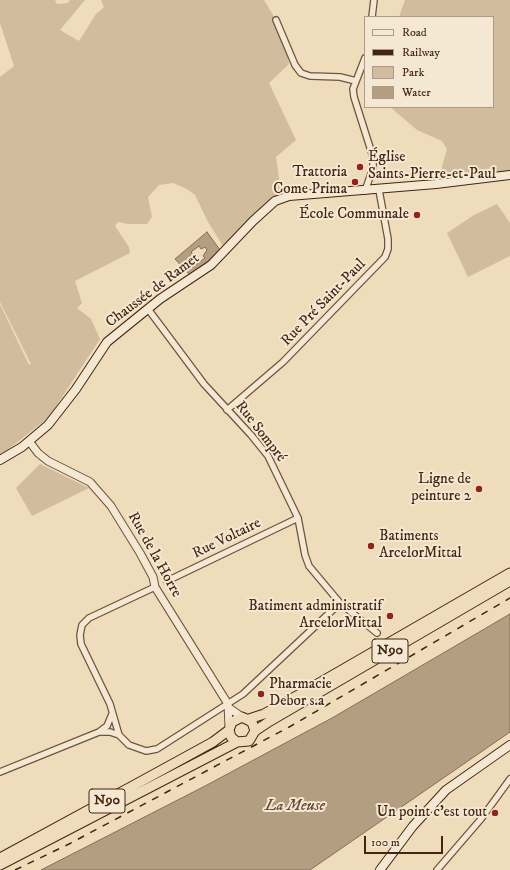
<!DOCTYPE html>
<html>
<head>
<meta charset="utf-8">
<style>
  body { margin:0 }
  #map { position:relative; width:510px; height:870px; overflow:hidden; background:#eedcba; font-family:"IM FELL DW Pica",serif }
  canvas { display:block }
  .legend { position:absolute; left:364px; top:16px; width:130px; height:92px; box-sizing:border-box; background:#f4e8d2; border:1px solid #ae9a86; margin:0; padding:5px 7px; list-style:none; font-size:12px; color:#442514 }
  .legend li { display:flex; align-items:center; gap:8px; height:20px }
  .legend b { width:20px; border:1px solid #ae9a86 }
  .scale { position:absolute; left:364px; top:836px; width:79px; height:18px; box-sizing:border-box; border:2px solid #442514; border-top:0; padding-left:5px; font-size:12px; line-height:14px; white-space:nowrap; color:#442514; -webkit-text-stroke:3px #f4e8d2; paint-order:stroke }
</style>
</head>
<body>
<div id="map">
<canvas width="510" height="870"></canvas>
<ul class="legend">
<li><b style="height:5px;background:#f4e8d2"></b>Road</li>
<li><b style="height:5px;background:#442514"></b>Railway</li>
<li><b style="height:11px;background:#d1bd9e"></b>Park</li>
<li><b style="height:11px;background:#b49e82"></b>Water</li>
</ul>
<div class="scale">100 m</div>
</div>
<script>
const ctx = document.querySelector('canvas').getContext('2d');
ctx.lineJoin = 'round';
function paint(path, color) {
  ctx.fillStyle = color;
  ctx.fill(path, 'evenodd');
}
function toPath(rows) {
  const path = new Path2D();
  for (const r of rows) {
    path.moveTo(r[0], r[1]);
    for (let i = 2; i < r.length; i += 2) path.lineTo(r[i], r[i + 1]);
  }
  return path;
}
function trace(path, color, width, dash) {
  ctx.strokeStyle = color;
  ctx.lineWidth = width;
  ctx.lineCap = dash ? 'butt' : 'round';
  ctx.setLineDash(dash || []);
  ctx.stroke(path);
}
function drawText(font, color, halo, rows, align = 'center') {
  ctx.font = font + ' "IM FELL DW Pica",serif';
  ctx.lineWidth = 4;
  ctx.setLineDash([]);
  ctx.textBaseline = 'middle';
  ctx.strokeStyle = halo;
  ctx.fillStyle = color;
  for (const [text, x, y, turn = 0] of rows) {
    ctx.save();
    ctx.translate(x, y);
    ctx.rotate((+turn || 0) * Math.PI / 180);
    ctx.textAlign = isNaN(turn) ? turn : align;
    if (halo) ctx.strokeText(text, 0, 0);
    ctx.fillText(text, 0, 0);
    ctx.restore();
  }
}
const green = toPath([
  [0,0,55,0,57,4,68,3,70,0,85,0,60,30,79,41,96,14,104,7,101,0,264,0,282,30,289,64,269,83,296,140,276,157,281,193,268,201,244,224,225,246,223,246,208,222,195,195,187,189,173,183,159,185,148,197,152,217,147,224,128,224,118,222,115,226,129,247,130,253,75,281,82,303,77,308,91,319,100,339,49,417,0,456,0,304,29,365,31,364,0,302,0,77,14,66,0,23],
  [405,0,510,0,510,172,438,181,447,149,442,141,417,130,390,107,493,107,493,17,399,17],
  [497,204,510,223,510,256,468,277,447,233,474,215],
  [40,464,89,488,32,516,16,488]
]);
const water = toPath([
  [207,232,220,250,219,253,190,275,175,259,207,232],
  [199,246,201,249,205,247,207,250,203,256,205,258,193,267,188,259,193,255,191,252,199,246],
  [510,614,510,732,310,870,41,870,205,786,332,718,510,614]
]);
const minor = toPath([
  [372,17,374,0],
  [276,20,295,65,301,73,310,76,340,77,356,81],
  [365,191,373,168,373,157,354,97,353,89,365,58],
  [148,309,204,384,251,435,268,456,298,518,305,555,309,566,340,603,377,633],
  [227,410,283,362,385,257,388,249,388,239,379,190],
  [167,581,298,518],
  [155,587,89,618,82,625,80,635,81,644,110,704,119,735,129,745,146,751,157,749,243,694,340,603],
  [99,732,110,732,119,735],
  [0,772,99,732,107,726,112,714],
  [437,870,481,819,510,779]
]);
const tertiary = toPath([
  [29,441,38,453,48,461,90,482,111,506,140,553,153,577,155,587,228,704,229,726],
  [229,708,242,717]
]);
const secondary = toPath([
  [0,460,22,447,48,425,76,389,107,342,160,299,211,265,253,221,275,201,289,196,436,184,510,175],
  [380,870,413,826,446,790,510,745]
]);
const trunk = toPath([
  [249,719,264,714,302,693,510,573],
  [255,731,252,722,242,717,232,722,229,730,231,737,237,742,249,741,255,731,270,721,510,581],
  [0,858,140,782,213,742,229,730],
  [0,865,237,742]
]);
const rail = toPath([
  [15,870,69,844,291,726,510,598]
]);
const markers = [
  [360,167,4,"#8f2418"],
  [355,182,4,"#8f2418"],
  [417,215,4,"#8f2418"],
  [479,489,4,"#8f2418"],
  [371,546,4,"#8f2418"],
  [390,616,4,"#8f2418"],
  [261,694,4,"#8f2418"],
  [495,813,4,"#8f2418"]
];
const shields = [
  [390,651,36],
  [107,801,36]
];
const shieldNames = [
  ["N90",390,651],
  ["N90",107,801]
];
const poiNames = [
  ["Église",368,158,"left"],
  ["Saints-Pierre-et-Paul",368,175,"left"],
  ["Trattoria",347,173],
  ["Come Prima",347,190],
  ["École Communale",409,215],
  ["Ligne de",471,480],
  ["peinture 2",471,497],
  ["Batiments",379,537,"left"],
  ["ArcelorMittal",379,554,"left"],
  ["Batiment administratif",382,607],
  ["ArcelorMittal",382,624],
  ["Pharmacie",269,685,"left"],
  ["Debor s.a",269,702,"left"],
  ["Un point c'est tout",487,813]
];
const streetNames = [
  ["Chaussée de Ramet",153,291,-37],
  ["Rue Pré Saint-Paul",324,303,-46],
  ["Rue Sompré",260,432,52],
  ["Rue Voltaire",227,539,-26],
  ["Rue de la Horre",154,555,61]
];
const waterNames = [
  ["La Meuse",295,807]
];
paint(green, '#d1bd9e');
paint(water, '#b49e82');
trace(water, '#876e56', 1);
trace(minor, '#6e533e', 8);
trace(tertiary, '#6e533e', 9);
trace(secondary, '#442514', 10);
trace(trunk, '#442514', 11);
trace(minor, '#f4e8d2', 5.5);
trace(tertiary, '#f4e8d2', 7);
trace(secondary, '#f4e8d2', 8);
trace(trunk, '#eedcba', 9);
trace(rail, '#442514', 1.5, [7, 7]);
for (const [x, y, r, color] of markers) {
  const dot = new Path2D();
  dot.arc(x, y, r, 0, 2 * Math.PI);
  ctx.fillStyle = color;
  ctx.fill(dot);
  trace(dot, '#f4e8d2', 1.5);
}
for (const [x, y, w] of shields) {
  const box = new Path2D();
  box.roundRect(x - w / 2, y - 12, w, 24, 3);
  ctx.fillStyle = '#f4e8d2';
  ctx.fill(box);
  trace(box, '#442514', 1);
}
drawText('bold 14px', '#442514', null, shieldNames);
drawText('15px', '#442514', '#f4e8d2', poiNames, 'right');
drawText('15px', '#442514', '#f4e8d2', streetNames);
drawText('italic 16px', '#664935', '#f4e8d2', waterNames);
</script>
</body>
</html>
